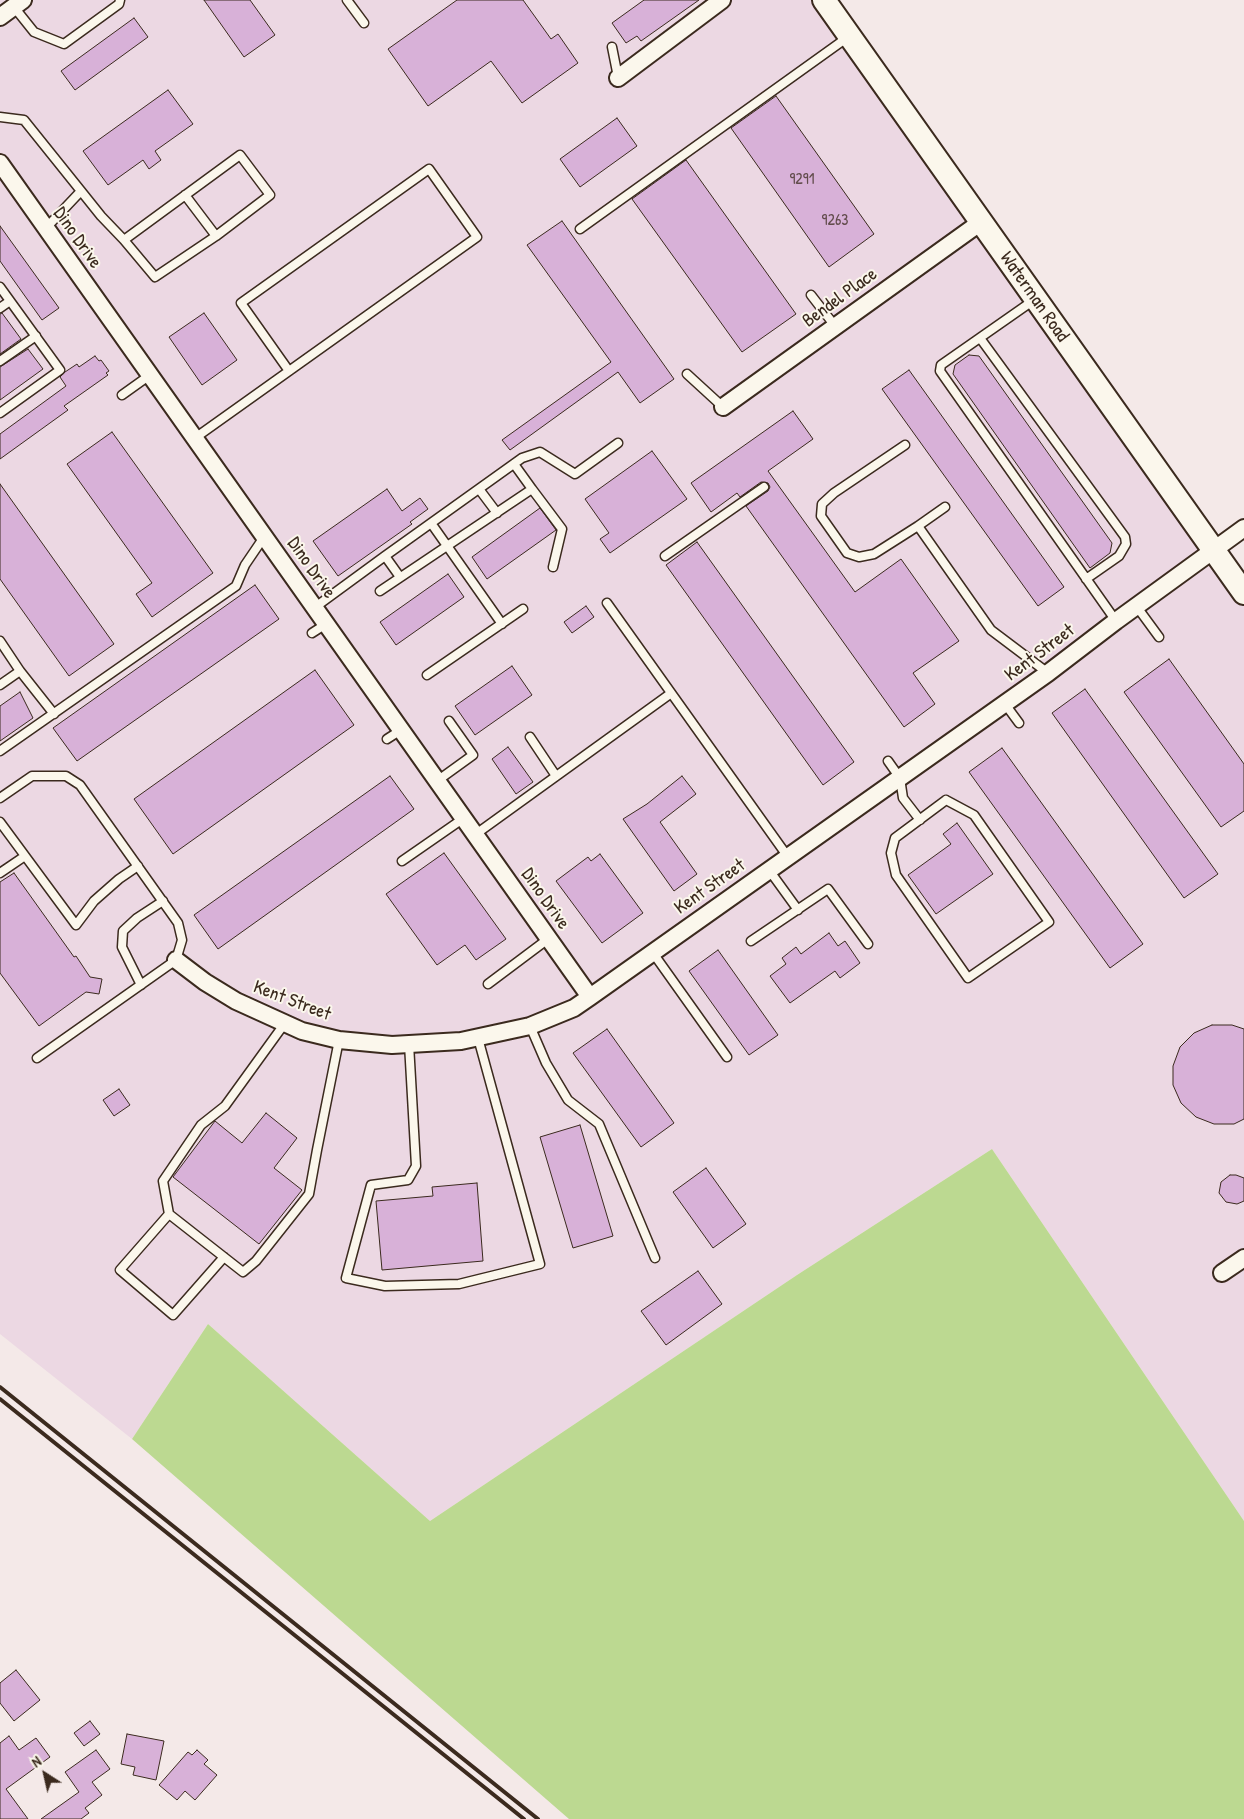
<!DOCTYPE html>
<html>
<head>
<meta charset="utf-8">
<style>
  body { margin:0 }
  #map { position:relative; width:1244px; height:1819px; overflow:hidden; background:#f4e9e8; font-family:"Patrick Hand",sans-serif }
  canvas { display:block }
  .north { position:absolute; left:20px; top:1749px; width:50px; height:50px; -webkit-text-stroke:4px #fbf7ec; paint-order:stroke; rotate:325deg; font-size:14px; font-weight:700; line-height:20px; text-align:center; color:#3b2a1e }
  .north::after { content:''; display:block; margin:auto; width:18px; height:22px; background:#3b2a1e; clip-path:polygon(50% 0,100% 100%,50% 72%,0 100%) }
</style>
</head>
<body>
<div id="map">
<canvas width="1244" height="1819"></canvas>
<div class="north">N</div>
</div>
<script>
const ctx = document.querySelector('canvas').getContext('2d');
ctx.lineJoin = 'round';
function paint(path, color) {
  ctx.fillStyle = color;
  ctx.fill(path, 'evenodd');
}
function toPath(rows) {
  const path = new Path2D();
  for (const r of rows) {
    path.moveTo(r[0], r[1]);
    for (let i = 2; i < r.length; i += 2) path.lineTo(r[i], r[i + 1]);
  }
  return path;
}
function trace(path, color, width, dash) {
  ctx.strokeStyle = color;
  ctx.lineWidth = width;
  ctx.lineCap = dash ? 'butt' : 'round';
  ctx.setLineDash(dash || []);
  ctx.stroke(path);
}
function drawText(font, color, halo, rows, align = 'center') {
  ctx.font = font + ' "Patrick Hand",sans-serif';
  ctx.lineWidth = 4;
  ctx.setLineDash([]);
  ctx.textBaseline = 'middle';
  ctx.strokeStyle = halo;
  ctx.fillStyle = color;
  for (const [text, x, y, turn = 0] of rows) {
    ctx.save();
    ctx.translate(x, y);
    ctx.rotate((+turn || 0) * Math.PI / 180);
    ctx.textAlign = isNaN(turn) ? turn : align;
    if (halo) ctx.strokeText(text, 0, 0);
    ctx.fillText(text, 0, 0);
    ctx.restore();
  }
}
const built = toPath([
  [0,0,824,0,1244,594,1244,1521,992,1149,797,1275,430,1521,208,1324,132,1439,0,1334]
]);
const green = toPath([
  [992,1149,1244,1521,1244,1819,569,1819,132,1439,208,1324,430,1521,797,1275]
]);
const building = toPath([
  [204,0,250,0,275,35,244,57,204,0],
  [457,0,523,0,551,39,558,34,578,63,522,103,491,61,428,106,388,49,457,0],
  [644,0,699,0,641,41,637,36,626,43,612,23,644,0],
  [134,18,148,37,75,90,61,71,134,18],
  [168,90,193,124,155,151,161,160,149,169,143,160,108,185,83,151,168,90],
  [776,96,874,234,829,267,731,128,776,96],
  [617,118,637,146,580,187,560,159,617,118],
  [686,160,796,314,742,352,632,199,686,160],
  [562,221,674,379,640,403,618,372,510,450,502,440,611,362,527,245,562,221],
  [0,226,59,308,42,320,0,261,0,226],
  [2,313,21,339,0,354,0,314,2,313],
  [204,313,237,360,202,385,169,337,204,313],
  [28,349,43,369,0,400,0,367,28,349],
  [969,355,979,356,1112,543,1110,553,1090,568,953,374,955,365,969,355],
  [95,356,99,361,101,360,109,371,106,373,108,375,64,406,68,410,0,459,0,434,66,386,60,377,65,372,77,364,79,367,95,356],
  [909,370,1064,587,1038,606,882,389,909,370],
  [793,411,813,439,768,471,855,592,901,559,959,641,913,673,935,704,904,727,746,506,768,491,770,487,768,483,761,482,740,497,737,493,711,512,691,483,793,411],
  [112,432,213,573,152,617,136,594,152,583,67,464,112,432],
  [652,451,687,499,610,553,600,539,609,533,585,499,652,451],
  [0,484,114,644,69,676,0,579,0,484],
  [387,489,402,511,420,498,428,509,410,522,412,524,338,576,313,541,387,489],
  [540,508,556,530,487,579,472,557,540,508],
  [697,542,854,762,823,785,666,565,697,542],
  [448,574,464,597,396,645,380,622,448,574],
  [255,585,279,619,77,761,53,728,255,585],
  [586,606,594,617,572,633,564,622,586,606],
  [1169,659,1244,764,1244,811,1221,827,1124,692,1169,659],
  [512,666,532,695,475,735,455,706,512,666],
  [315,670,354,725,173,854,134,799,315,670],
  [1085,689,1218,874,1184,898,1052,713,1085,689],
  [20,692,33,718,0,741,0,706,20,692],
  [508,747,533,782,516,794,492,759,508,747],
  [1002,748,1143,944,1110,968,969,772,1002,748],
  [390,776,414,809,218,949,194,915,390,776],
  [682,776,696,794,660,822,697,874,674,891,623,819,647,804,682,776],
  [957,823,993,874,936,914,908,875,951,844,943,834,957,823],
  [444,853,506,939,476,960,465,945,437,965,386,894,444,853],
  [600,854,643,913,602,943,556,881,588,857,591,861,600,854],
  [14,873,74,957,76,956,90,977,102,979,99,994,86,992,39,1026,0,973,0,882,14,873],
  [829,933,838,946,845,941,860,963,840,978,835,971,790,1003,770,976,786,964,782,958,796,947,801,954,829,933],
  [718,950,778,1035,749,1055,689,971,718,950],
  [1212,1025,1232,1025,1244,1029,1244,1119,1234,1124,1214,1124,1196,1117,1181,1103,1173,1085,1173,1066,1180,1047,1194,1033,1212,1025],
  [607,1029,674,1123,641,1147,573,1053,607,1029],
  [119,1089,130,1105,114,1116,103,1100,119,1089],
  [266,1113,297,1138,274,1168,302,1190,259,1244,173,1177,215,1121,242,1143,266,1113],
  [580,1125,613,1236,573,1248,540,1137,580,1125],
  [706,1168,746,1224,713,1248,673,1192,706,1168],
  [1230,1175,1236,1175,1244,1178,1244,1201,1237,1204,1226,1202,1219,1193,1221,1182,1230,1175],
  [477,1183,483,1261,382,1270,376,1201,433,1196,432,1187,477,1183],
  [698,1271,722,1304,666,1345,641,1311,698,1271],
  [16,1670,40,1700,14,1721,0,1703,0,1683,16,1670],
  [90,1721,100,1734,84,1746,74,1733,90,1721],
  [127,1734,164,1741,156,1780,133,1775,135,1767,121,1764,127,1734],
  [9,1736,19,1750,36,1738,50,1757,6,1789,28,1819,0,1819,0,1743,9,1736],
  [96,1750,110,1769,92,1782,102,1795,85,1808,89,1813,81,1819,41,1819,79,1792,65,1772,96,1750],
  [197,1750,208,1760,204,1764,217,1775,195,1800,185,1791,177,1800,159,1785,188,1752,192,1755,197,1750]
]);
const service = toPath([
  [347,0,364,23],
  [14,7,34,32,64,44,119,4,120,0],
  [612,47,618,77],
  [0,117,24,120,81,191,46,228],
  [81,191,101,216,124,240,155,277,216,236,270,195,240,155,124,240],
  [185,195,216,236],
  [580,229,848,37],
  [0,287,60,370,0,413],
  [811,295,835,326],
  [1034,300,941,365,940,371,1116,621],
  [0,308,10,301],
  [980,338,1125,537,1126,544,1119,556,1086,579],
  [0,361,36,336],
  [687,374,723,407],
  [122,395,150,375],
  [195,438,477,237,429,169,241,303,289,371],
  [905,445,834,493,822,504,821,516,847,553,859,557,874,554,918,526,991,630,1048,673],
  [479,489,497,513],
  [532,489,562,529,553,567],
  [431,523,502,624],
  [918,526,945,507],
  [385,556,400,577],
  [665,556,764,487],
  [380,591,532,489,514,464],
  [607,603,788,857],
  [1137,607,1159,637],
  [314,608,385,556,522,458,540,452,575,474,618,443],
  [312,633,326,624],
  [0,641,20,671,54,714],
  [427,675,523,609],
  [0,685,20,671],
  [1005,704,1019,723],
  [530,737,556,776],
  [387,739,401,730],
  [0,751,236,586,245,565,264,537],
  [888,761,900,778,903,798,920,820],
  [437,781,473,755,449,721],
  [0,798,32,776,66,776,80,785,178,923,182,940,176,960,37,1058],
  [946,800,974,815,1049,922,968,978,896,875,891,853,895,838,946,800],
  [0,822,76,925,94,901,119,879,138,866],
  [476,834,670,694],
  [402,861,464,818],
  [769,870,798,910],
  [0,873,25,856],
  [751,941,828,889,868,944],
  [653,953,727,1057],
  [488,984,548,939],
  [141,985,122,947,123,931,137,918,163,901],
  [285,1023,225,1106,201,1125,163,1181,169,1214,243,1272,256,1261,309,1194,317,1150,339,1040],
  [530,1026,546,1063,568,1100,599,1124,655,1258],
  [409,1044,416,1166,408,1180,371,1185,346,1278,385,1286,459,1284,540,1264,478,1038],
  [169,1214,120,1270,173,1315,224,1257]
]);
const minor = toPath([
  [0,17,23,0],
  [618,78,722,0],
  [0,163,590,997],
  [723,407,981,222],
  [176,960,205,982,236,1001,302,1031,339,1040,392,1045,461,1041,530,1026,574,1008,590,997,1048,673,1116,621,1244,528],
  [1222,1273,1244,1258]
]);
const secondary = toPath([
  [824,0,1244,593]
]);
const rail = toPath([
  [0,1387,538,1819],
  [0,1399,524,1819]
]);
const numberNames = [
  ["9291",802,180],
  ["9263",835,221]
];
const streetNames = [
  ["Dino Drive",77,238,55],
  ["Waterman Road",1034,297,55],
  ["Bendel Place",840,298,-36],
  ["Dino Drive",311,568,55],
  ["Kent Street",1040,653,-37],
  ["Kent Street",710,887,-35],
  ["Dino Drive",545,899,55],
  ["Kent Street",292,1001,21]
];
paint(built, '#ecd8e3');
paint(green, '#bcd991');
paint(building, '#d8b1d8');
trace(building, '#3b2a1e', 1);
trace(service, '#3b2a1e', 11);
trace(minor, '#3b2a1e', 20);
trace(secondary, '#3b2a1e', 26);
trace(service, '#fbf7ec', 8);
trace(minor, '#fbf7ec', 16);
trace(secondary, '#fbf7ec', 22);
trace(rail, '#3b2a1e', 4);
drawText('16px', '#624c4c', null, numberNames);
drawText('19px', '#3b2a1e', '#fbf7ec', streetNames);
</script>
</body>
</html>
